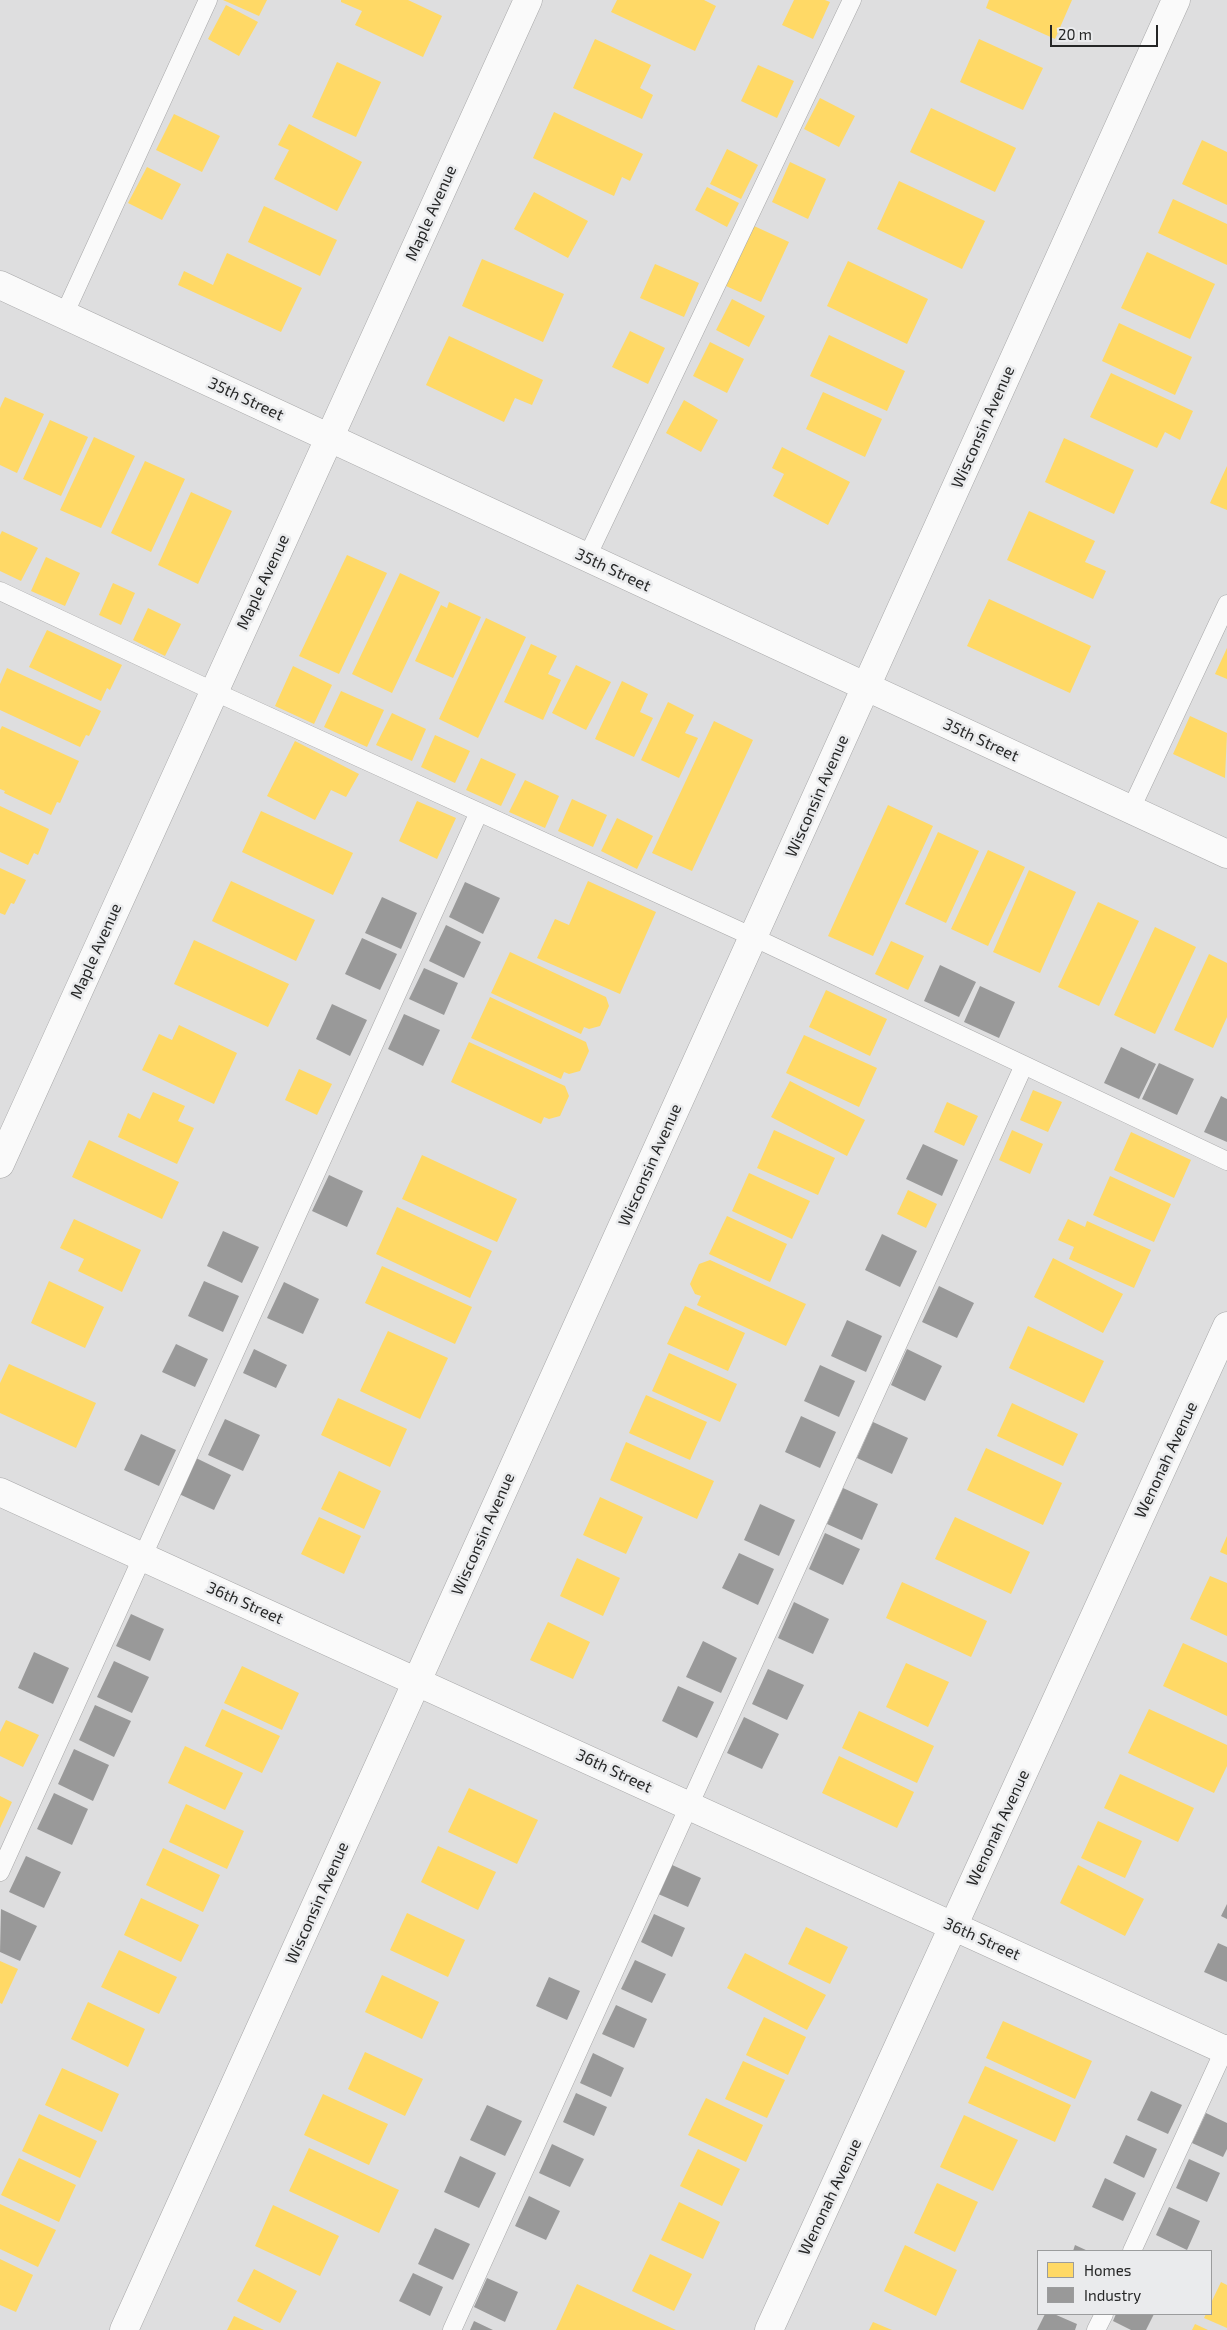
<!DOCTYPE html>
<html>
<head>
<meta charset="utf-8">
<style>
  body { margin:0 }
  #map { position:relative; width:1227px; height:2330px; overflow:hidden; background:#dededf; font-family:"Exo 2",sans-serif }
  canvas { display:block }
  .legend { position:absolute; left:1037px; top:2250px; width:175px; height:65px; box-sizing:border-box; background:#eaebed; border:1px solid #9b9c9d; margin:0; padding:6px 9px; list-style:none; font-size:15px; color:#252626 }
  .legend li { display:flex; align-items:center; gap:10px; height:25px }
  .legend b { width:25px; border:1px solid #9b9c9d }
  .scale { position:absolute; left:1050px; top:25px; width:108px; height:22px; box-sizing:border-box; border:2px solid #252626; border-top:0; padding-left:6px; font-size:15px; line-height:18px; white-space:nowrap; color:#252626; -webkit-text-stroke:4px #eaebed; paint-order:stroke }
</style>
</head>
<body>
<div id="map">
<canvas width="1227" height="2330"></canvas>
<ul class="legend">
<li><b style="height:14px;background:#ffd966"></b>Homes</li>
<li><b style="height:14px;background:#999"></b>Industry</li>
</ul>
<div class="scale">20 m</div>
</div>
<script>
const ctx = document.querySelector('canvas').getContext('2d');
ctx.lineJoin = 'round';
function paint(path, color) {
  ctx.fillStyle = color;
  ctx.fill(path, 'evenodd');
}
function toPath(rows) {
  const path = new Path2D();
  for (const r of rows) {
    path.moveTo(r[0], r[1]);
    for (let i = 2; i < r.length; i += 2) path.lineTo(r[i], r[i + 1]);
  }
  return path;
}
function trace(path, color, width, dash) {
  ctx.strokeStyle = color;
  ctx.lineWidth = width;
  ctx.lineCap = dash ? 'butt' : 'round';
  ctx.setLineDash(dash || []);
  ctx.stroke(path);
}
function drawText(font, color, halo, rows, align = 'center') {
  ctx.font = font + ' "Exo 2",sans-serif';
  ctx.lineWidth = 5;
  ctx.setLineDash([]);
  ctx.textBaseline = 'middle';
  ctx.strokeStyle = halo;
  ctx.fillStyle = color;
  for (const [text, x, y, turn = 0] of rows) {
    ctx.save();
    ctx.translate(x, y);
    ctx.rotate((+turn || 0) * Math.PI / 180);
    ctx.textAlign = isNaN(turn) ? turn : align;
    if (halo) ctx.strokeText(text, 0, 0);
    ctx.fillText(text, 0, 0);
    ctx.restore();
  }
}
const homes = toPath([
  [223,0,267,0,259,16],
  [341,0,408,0,442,16,423,57,355,25,362,11,341,2],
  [617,0,704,0,716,6,695,51,611,12],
  [794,0,825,0,830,2,813,39,782,25],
  [989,0,1072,0,1055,39,986,8],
  [226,5,258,22,239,56,208,39],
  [595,39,651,65,640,88,653,95,642,119,573,88],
  [979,39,1043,68,1023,110,960,82],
  [337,62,381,82,356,137,312,117],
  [758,65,794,81,777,118,741,101],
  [820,98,855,116,839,147,804,129],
  [931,108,1016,148,995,192,910,152],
  [554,112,643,154,630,181,622,177,614,196,533,158],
  [174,114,220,136,202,172,156,150],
  [289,124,362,162,337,211,274,179,289,150,278,145],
  [1202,140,1227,152,1227,205,1182,184],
  [727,149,758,165,741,199,710,184],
  [790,162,826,179,808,219,772,202],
  [147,167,181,184,162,220,128,203],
  [899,181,985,221,962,269,877,229],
  [707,187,739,203,727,227,695,210],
  [534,192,588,221,568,258,514,229],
  [1173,199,1227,224,1227,265,1158,233],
  [264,206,337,240,320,276,248,242],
  [754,226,789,242,761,302,726,286],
  [1147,252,1215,284,1190,339,1121,308],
  [227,253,302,288,281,332,178,285,184,271,213,285],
  [482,259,564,294,543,342,462,306],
  [848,261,928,299,907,344,827,306],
  [655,264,699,283,684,317,640,298],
  [732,299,765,316,749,347,716,330],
  [1119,323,1192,357,1175,395,1102,361],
  [630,331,665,348,648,384,612,367],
  [829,335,905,371,887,411,810,376],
  [449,336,543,380,532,405,515,398,504,422,426,385],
  [710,342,744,359,727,393,693,376],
  [1111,373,1193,411,1180,440,1165,432,1157,448,1090,417],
  [823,392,882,419,865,457,806,429],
  [5,397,44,414,17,473,0,465,0,408],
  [684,400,718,420,701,452,666,433],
  [50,420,88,437,61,496,23,479],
  [94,437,135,456,101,528,60,510],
  [1064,438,1134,470,1114,514,1045,482],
  [782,447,850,482,828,525,773,496,784,474,772,468],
  [145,461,185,479,151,552,111,533],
  [1227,466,1227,510,1210,503],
  [191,492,232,511,198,584,158,565],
  [1029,511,1095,541,1085,562,1106,571,1093,599,1007,560],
  [2,531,38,548,21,581,0,571,0,535],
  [347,555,387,573,339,674,299,656],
  [46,557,80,573,65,606,31,591],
  [400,573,440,592,392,693,352,674],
  [113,583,135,593,121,625,99,615],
  [989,599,1091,646,1070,693,967,646],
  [449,602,481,617,453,678,415,661,441,605,447,608],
  [148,608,181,624,165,656,133,640],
  [486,618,526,637,478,738,439,719],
  [47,630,122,665,110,690,107,688,101,701,29,667],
  [531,644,557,656,548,674,561,680,543,720,504,702],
  [1227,648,1227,679,1215,674],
  [576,665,611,682,586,730,552,713],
  [293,666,332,685,314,724,275,706],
  [7,668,101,711,89,736,86,735,80,747,0,710,0,684],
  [622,681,648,694,640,712,653,718,634,757,595,739],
  [341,691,384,710,367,747,324,727],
  [668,702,694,715,685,733,698,738,679,778,641,760],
  [392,713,426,729,412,761,376,745],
  [1190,716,1227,733,1225,778,1173,754],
  [714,721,753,740,692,871,652,853],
  [2,726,79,761,60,803,57,802,51,815,4,793,5,791,0,789,0,730],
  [435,735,470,751,455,783,421,767],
  [295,741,359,774,346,797,331,790,315,820,267,796],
  [481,758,516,774,501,806,466,790],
  [525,780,559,796,545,828,509,812],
  [572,799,607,815,593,847,558,831],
  [417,801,456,818,437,859,399,841],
  [888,805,933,826,873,956,828,936],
  [0,806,49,829,38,855,34,853,28,865,0,852],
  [261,811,353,853,333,895,242,852],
  [617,818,653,836,637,869,601,851],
  [938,832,979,851,946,923,905,904],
  [988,850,1025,867,988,946,951,929],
  [0,868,26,880,14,904,11,903,5,915,0,913],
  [1029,870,1076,892,1040,973,993,952],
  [231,881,315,920,296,961,212,921],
  [588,881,656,912,620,994,537,958,555,919,569,925],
  [1098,902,1139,921,1099,1006,1058,987],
  [1155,927,1196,947,1155,1034,1114,1015],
  [194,940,289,984,268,1027,174,984],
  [891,941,924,956,908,990,875,974],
  [510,952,606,997,609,1006,600,1026,589,1029,584,1027,581,1034,491,993],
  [1209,954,1227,963,1227,1017,1213,1048,1174,1030],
  [826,990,887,1019,870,1056,809,1027],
  [490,997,586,1042,589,1051,580,1071,569,1074,564,1072,561,1079,471,1038],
  [179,1025,237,1053,214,1104,142,1070,159,1034,172,1040],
  [804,1035,877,1068,859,1107,786,1073],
  [469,1042,565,1086,569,1096,560,1116,549,1119,544,1117,541,1124,451,1082],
  [299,1069,332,1084,317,1115,285,1100],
  [790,1081,865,1120,847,1156,771,1117],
  [1033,1090,1062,1102,1048,1132,1020,1120],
  [153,1092,185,1106,178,1121,194,1128,177,1164,118,1137,128,1113,140,1119],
  [947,1102,978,1116,964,1146,934,1132],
  [774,1130,835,1158,818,1195,757,1168],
  [1012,1130,1043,1144,1030,1174,999,1160],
  [1131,1132,1191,1160,1174,1198,1114,1170],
  [89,1140,179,1182,162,1219,72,1177],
  [422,1155,517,1199,497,1242,402,1199],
  [749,1173,810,1201,792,1239,732,1211],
  [1110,1176,1171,1204,1154,1242,1093,1215],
  [908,1190,937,1204,926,1228,897,1214],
  [397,1207,492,1251,470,1298,376,1254],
  [727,1216,787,1244,770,1282,709,1254],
  [74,1219,141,1250,122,1292,78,1271,84,1259,60,1248],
  [1068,1219,1085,1227,1087,1221,1151,1250,1134,1288,1069,1259,1074,1247,1058,1240],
  [1053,1258,1123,1294,1103,1333,1034,1297],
  [710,1260,806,1304,786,1346,697,1305,701,1296,695,1294,690,1284,699,1264],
  [382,1266,472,1307,455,1344,365,1303],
  [49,1281,104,1307,85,1348,31,1323],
  [685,1306,745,1333,728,1371,667,1344],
  [1028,1326,1104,1361,1084,1403,1009,1368],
  [388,1331,448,1358,420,1419,360,1391],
  [669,1353,737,1384,720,1422,652,1391],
  [9,1364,96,1403,76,1448,0,1413,0,1383],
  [646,1395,707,1422,690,1460,629,1433],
  [338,1398,407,1429,390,1467,321,1435],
  [1012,1403,1078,1434,1063,1466,997,1436],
  [626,1442,714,1481,697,1519,610,1480],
  [986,1448,1062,1483,1043,1525,967,1490],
  [339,1471,381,1491,364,1529,321,1509],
  [600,1497,643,1517,626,1554,583,1535],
  [319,1517,361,1536,344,1574,301,1554],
  [955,1517,1030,1552,1011,1594,935,1559],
  [1227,1536,1227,1555,1220,1552],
  [577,1558,620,1578,603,1616,560,1596],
  [1210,1576,1227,1583,1227,1636,1190,1619],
  [902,1582,987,1621,971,1657,886,1618],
  [548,1622,590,1642,573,1679,530,1660],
  [1183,1643,1227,1663,1227,1716,1163,1686],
  [906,1663,949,1682,928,1727,886,1707],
  [242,1666,299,1693,282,1730,224,1703],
  [222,1709,280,1736,262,1773,205,1746],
  [1149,1709,1227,1745,1227,1766,1214,1793,1128,1753],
  [859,1711,934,1746,917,1783,842,1748],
  [6,1720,39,1735,23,1767,0,1756,0,1732],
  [185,1746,243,1773,225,1810,168,1783],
  [839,1756,914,1792,897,1828,822,1793],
  [1120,1774,1194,1808,1178,1842,1104,1808],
  [469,1788,538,1820,517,1864,448,1832],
  [0,1796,12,1802,0,1828],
  [186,1804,244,1831,227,1869,169,1842],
  [1098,1821,1142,1841,1125,1878,1081,1858],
  [438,1846,496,1872,478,1910,421,1882],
  [163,1848,220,1875,203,1912,146,1885],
  [1078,1865,1144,1899,1125,1936,1060,1903],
  [141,1898,199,1925,181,1962,124,1935],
  [407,1913,465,1940,448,1977,390,1950],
  [806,1927,848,1947,830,1984,788,1964],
  [119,1950,177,1977,159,2014,101,1987],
  [745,1953,826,1995,807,2030,727,1988],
  [0,1961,18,1969,2,2004,0,2003],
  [382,1975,439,2002,422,2039,365,2012],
  [88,2002,145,2029,128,2067,71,2039],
  [764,2017,806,2037,788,2075,746,2055],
  [1003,2021,1092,2061,1075,2099,986,2058],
  [365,2052,423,2079,405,2116,348,2089],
  [743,2061,785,2080,767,2118,725,2099],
  [985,2066,1071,2105,1055,2142,968,2103],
  [62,2068,119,2094,102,2132,45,2105],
  [323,2094,388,2124,369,2165,304,2135],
  [706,2098,763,2125,746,2162,688,2135],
  [39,2114,97,2141,80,2178,22,2151],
  [964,2115,1018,2140,993,2191,940,2167],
  [309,2148,399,2190,379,2233,289,2191],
  [698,2149,740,2169,722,2206,680,2186],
  [19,2158,76,2185,59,2222,1,2195],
  [937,2183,978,2202,955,2252,914,2233],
  [679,2202,720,2222,703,2259,661,2240],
  [0,2204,56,2230,38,2267,0,2249],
  [273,2205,339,2236,320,2276,255,2246],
  [905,2245,957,2270,936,2316,884,2291],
  [650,2254,692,2274,674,2311,632,2291],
  [0,2259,33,2275,16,2312,0,2305],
  [254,2269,297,2291,280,2323,237,2301],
  [1221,2282,1227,2285,1227,2328,1204,2318,1206,2314,1211,2314,1211,2303],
  [577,2284,676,2330,556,2330],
  [234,2316,264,2330,227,2330],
  [873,2322,892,2330,869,2330],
  [1195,2324,1208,2330,1192,2330]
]);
const industry = toPath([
  [465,882,500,898,483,934,449,917],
  [382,897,417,913,401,949,365,933],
  [446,925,481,942,464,978,429,961],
  [362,938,397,954,380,990,345,974],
  [940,965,976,982,959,1017,924,1001],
  [424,968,458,983,444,1015,409,999],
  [980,986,1015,1002,999,1038,964,1022],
  [332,1004,367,1020,350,1056,316,1039],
  [404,1014,440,1030,423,1066,388,1049],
  [1121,1047,1156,1064,1139,1099,1104,1083],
  [1159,1063,1194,1079,1177,1115,1142,1099],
  [1221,1096,1227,1099,1227,1142,1204,1132],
  [923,1144,958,1160,942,1196,906,1179],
  [329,1175,363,1191,347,1227,312,1211],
  [223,1231,259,1247,242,1283,207,1266],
  [882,1234,917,1251,900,1287,865,1270],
  [204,1281,239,1296,223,1332,188,1316],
  [284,1282,319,1299,303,1334,267,1318],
  [939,1286,974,1303,957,1338,922,1322],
  [847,1320,882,1336,866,1372,831,1356],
  [176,1344,208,1359,195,1387,162,1372],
  [254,1349,287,1365,276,1388,243,1373],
  [907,1349,942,1366,925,1401,891,1385],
  [820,1365,855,1381,839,1417,804,1401],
  [801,1416,836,1432,820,1468,785,1452],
  [225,1419,260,1435,243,1471,208,1455],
  [873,1422,908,1438,892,1474,857,1458],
  [141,1434,176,1450,159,1486,124,1470],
  [196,1458,231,1475,214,1510,179,1494],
  [843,1488,878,1504,862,1540,827,1524],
  [760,1504,795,1520,779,1556,744,1540],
  [825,1533,860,1549,843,1585,809,1569],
  [739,1553,774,1569,758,1605,722,1588],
  [794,1602,829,1619,813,1654,778,1638],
  [131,1614,164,1629,150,1661,116,1646],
  [703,1641,737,1658,721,1693,686,1677],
  [34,1652,69,1668,53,1704,18,1688],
  [114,1661,149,1677,132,1713,97,1697],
  [768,1669,804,1685,787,1720,752,1704],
  [678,1686,714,1702,697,1738,662,1721],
  [95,1705,131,1721,114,1757,79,1740],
  [744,1717,779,1734,762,1769,727,1753],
  [74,1749,109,1765,93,1801,58,1784],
  [54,1793,88,1809,72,1845,37,1829],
  [26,1856,61,1872,44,1908,9,1892],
  [670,1864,701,1878,688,1907,656,1893],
  [1227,1904,1227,1919,1221,1916],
  [1,1909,37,1926,20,1961,0,1952],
  [654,1914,685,1928,672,1957,641,1942],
  [1218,1943,1227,1947,1227,1982,1204,1972],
  [635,1960,666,1974,652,2003,621,1989],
  [549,1977,580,1991,567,2020,536,2006],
  [616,2005,647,2019,634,2048,602,2034],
  [593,2053,624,2068,611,2097,580,2083],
  [1151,2091,1182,2105,1168,2134,1137,2120],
  [576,2093,607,2107,594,2136,563,2122],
  [487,2105,522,2121,505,2156,470,2140],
  [1206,2113,1227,2123,1227,2149,1223,2157,1192,2143],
  [1126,2135,1157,2149,1144,2178,1113,2163],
  [552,2144,584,2159,570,2187,539,2173],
  [460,2156,496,2173,479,2208,444,2192],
  [1189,2159,1220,2173,1207,2202,1176,2188],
  [1105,2178,1136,2193,1123,2221,1092,2207],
  [529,2196,560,2211,546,2240,515,2226],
  [1169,2207,1200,2221,1187,2250,1156,2235],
  [435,2228,470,2244,453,2280,418,2264],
  [1075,2245,1088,2251,1073,2251],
  [413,2273,443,2287,430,2316,399,2301],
  [487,2278,518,2292,505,2322,474,2307],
  [1045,2314,1054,2314,1077,2324,1075,2330,1037,2330],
  [1116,2314,1154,2314,1146,2330,1131,2330,1113,2321],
  [474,2321,493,2330,470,2330]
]);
const service = toPath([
  [64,315,208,0],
  [587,557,852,0],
  [0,591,213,691,753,937,1227,1161],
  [1131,809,1227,604],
  [0,1872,479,812],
  [1132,2251,1227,2044],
  [452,2330,1024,1065],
  [1096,2330,1104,2314]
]);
const minor = toPath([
  [0,285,1227,854],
  [0,1164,528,0],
  [0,1492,1227,2051],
  [124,2330,1176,0],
  [769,2330,1227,1326]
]);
const streetNames = [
  ["Maple Avenue",431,213,-66],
  ["35th Street",246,399,25],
  ["Wisconsin Avenue",983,427,-66],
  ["35th Street",613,570,25],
  ["Maple Avenue",263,582,-65],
  ["35th Street",981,740,25],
  ["Wisconsin Avenue",817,796,-66],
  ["Maple Avenue",96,951,-66],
  ["Wisconsin Avenue",650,1165,-66],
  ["Wenonah Avenue",1166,1460,-65],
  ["Wisconsin Avenue",483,1534,-66],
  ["36th Street",245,1603,24],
  ["36th Street",614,1771,25],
  ["Wenonah Avenue",998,1828,-65],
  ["Wisconsin Avenue",317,1903,-66],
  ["36th Street",982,1939,24],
  ["Wenonah Avenue",830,2197,-65]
];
paint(homes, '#ffd966');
paint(industry, '#999');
trace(service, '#a7a7a8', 19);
trace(minor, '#a7a7a8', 29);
trace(service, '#fafafa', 18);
trace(minor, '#fafafa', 28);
drawText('16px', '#252626', '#eaebed', streetNames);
</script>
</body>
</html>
